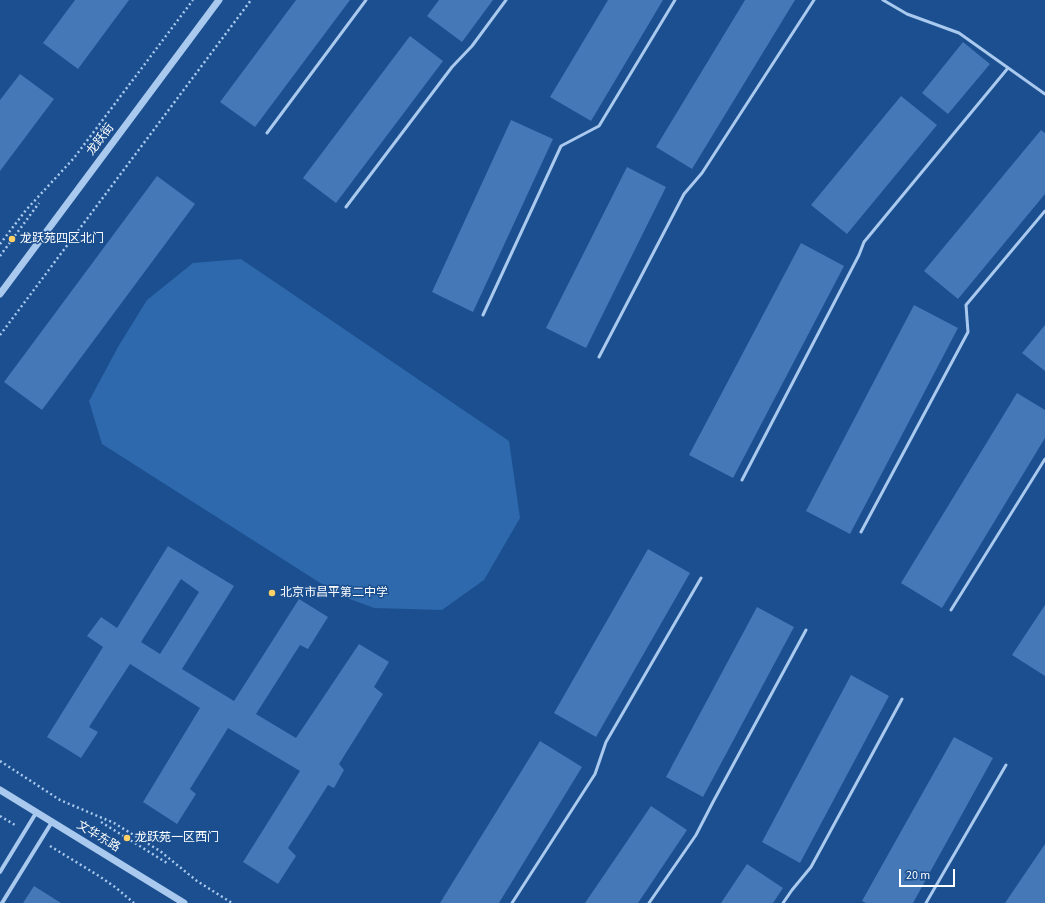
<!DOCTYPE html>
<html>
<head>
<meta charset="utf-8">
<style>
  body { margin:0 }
  #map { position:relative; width:1045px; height:903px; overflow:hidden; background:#1b4f8f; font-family:"Source Sans 3",sans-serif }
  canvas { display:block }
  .scale { position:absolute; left:899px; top:869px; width:56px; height:18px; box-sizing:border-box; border:2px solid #fff; border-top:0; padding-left:5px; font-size:12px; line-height:14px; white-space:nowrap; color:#fff; -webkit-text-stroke:3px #1b4f8f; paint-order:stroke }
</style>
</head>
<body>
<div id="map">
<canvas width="1045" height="903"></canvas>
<div class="scale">20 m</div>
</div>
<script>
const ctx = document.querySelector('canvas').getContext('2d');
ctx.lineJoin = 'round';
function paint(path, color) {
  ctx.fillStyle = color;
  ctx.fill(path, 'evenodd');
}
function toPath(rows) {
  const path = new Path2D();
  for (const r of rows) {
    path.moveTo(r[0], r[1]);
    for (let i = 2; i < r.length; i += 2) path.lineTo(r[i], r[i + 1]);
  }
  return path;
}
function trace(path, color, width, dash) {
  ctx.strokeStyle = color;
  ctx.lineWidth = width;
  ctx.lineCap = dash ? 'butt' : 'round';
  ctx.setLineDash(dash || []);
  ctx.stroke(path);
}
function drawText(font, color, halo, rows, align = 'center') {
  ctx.font = font + ' "Source Sans 3","Noto Sans SC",sans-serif';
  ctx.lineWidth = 3;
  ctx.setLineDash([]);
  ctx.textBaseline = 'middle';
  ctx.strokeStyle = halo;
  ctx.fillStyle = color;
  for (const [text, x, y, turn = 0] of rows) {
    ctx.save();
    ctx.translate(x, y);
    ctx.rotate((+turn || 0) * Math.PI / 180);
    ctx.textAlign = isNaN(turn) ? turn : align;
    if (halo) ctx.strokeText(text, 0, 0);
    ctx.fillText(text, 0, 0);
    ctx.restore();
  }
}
const green = toPath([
  [241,259,509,441,520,518,484,580,442,610,374,608,339,595,102,444,89,401,118,347,147,300,193,263]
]);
const building = toPath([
  [75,0,129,0,78,69,43,43],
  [296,0,350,0,255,127,220,102],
  [439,0,493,0,462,42,427,16],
  [608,0,663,0,591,121,550,97],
  [745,0,795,0,692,169,656,147],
  [410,36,443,61,336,203,303,178],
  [963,42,990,64,948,114,922,93],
  [20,74,54,99,0,171,0,100],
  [901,96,937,125,847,234,811,205],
  [511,120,553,139,473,312,432,292],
  [1041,130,1045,133,1045,194,958,299,924,271],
  [627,167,666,187,586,348,546,328],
  [157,176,195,204,42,410,4,382],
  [801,243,844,266,733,478,689,455],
  [914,305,958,328,850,534,806,511],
  [1045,325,1045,371,1022,353],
  [1017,393,1045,410,1045,438,942,608,901,583],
  [168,546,234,586,182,669,234,701,299,599,328,617,308,649,300,645,256,714,296,738,359,644,389,662,374,687,383,694,339,764,344,770,334,788,328,785,288,848,296,856,278,884,243,862,300,771,228,728,190,789,196,794,177,824,143,802,200,708,130,664,89,727,98,732,81,758,47,737,103,647,87,636,101,617,117,628],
  [181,579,199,592,160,654,141,642],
  [648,549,690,573,596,737,554,713],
  [1045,605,1045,676,1012,655],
  [757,607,794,627,703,797,666,777],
  [851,675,889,696,800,863,762,842],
  [954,737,993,758,913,903,866,903,862,901],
  [540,741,582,767,499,903,440,903],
  [651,806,687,830,638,903,585,903],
  [1045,844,1045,903,1005,903],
  [747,864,783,888,773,903,721,903],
  [34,886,61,903,23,903]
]);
const path = toPath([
  [0,244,26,210,74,158,193,0],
  [0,256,39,203],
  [0,335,251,0],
  [0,761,60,800,114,823,160,851,197,881,232,903],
  [0,816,15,825],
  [101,822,167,863],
  [50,846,99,876,115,887,134,903]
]);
const service = toPath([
  [883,0,907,14,959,33,1045,94],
  [267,133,366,0],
  [346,207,452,67,472,46,506,0],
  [483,315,561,146,599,126,675,0],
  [599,357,684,194,702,173,814,0],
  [742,480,859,255,864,242,1008,68],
  [861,532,968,332,966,305,1045,211],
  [951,610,1045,459],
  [512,903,595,774,606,742,701,578],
  [649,903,696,835,713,802,806,630],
  [783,903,792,890,811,867,902,699],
  [926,903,1006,765]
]);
const minor = toPath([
  [0,872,36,813],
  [2,903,52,822]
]);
const tertiary = toPath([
  [0,294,219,0],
  [0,790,184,903]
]);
const markers = [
  [12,239,4,"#ffd166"],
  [272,593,4,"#ffd166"],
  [127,838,4,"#ffd166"]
];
const streetNames = [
  ["龙跃街",101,140,-53],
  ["文华东路",98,837,31]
];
const poiNames = [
  ["龙跃苑四区北门",20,239],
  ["北京市昌平第二中学",280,593],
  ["龙跃苑一区西门",135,838]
];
paint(green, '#2e69ad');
paint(building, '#4478b7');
trace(path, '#a9c9ee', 2.5, [2, 3]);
trace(service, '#a9c9ee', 3);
trace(minor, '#a9c9ee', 4);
trace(tertiary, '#a9c9ee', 7);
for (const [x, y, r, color] of markers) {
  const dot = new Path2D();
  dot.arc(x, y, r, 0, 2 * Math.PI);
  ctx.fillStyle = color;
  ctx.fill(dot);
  trace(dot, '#1b4f8f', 1.5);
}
drawText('12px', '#fff', '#1b4f8f', streetNames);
drawText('12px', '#fff', '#1b4f8f', poiNames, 'left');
</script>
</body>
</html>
